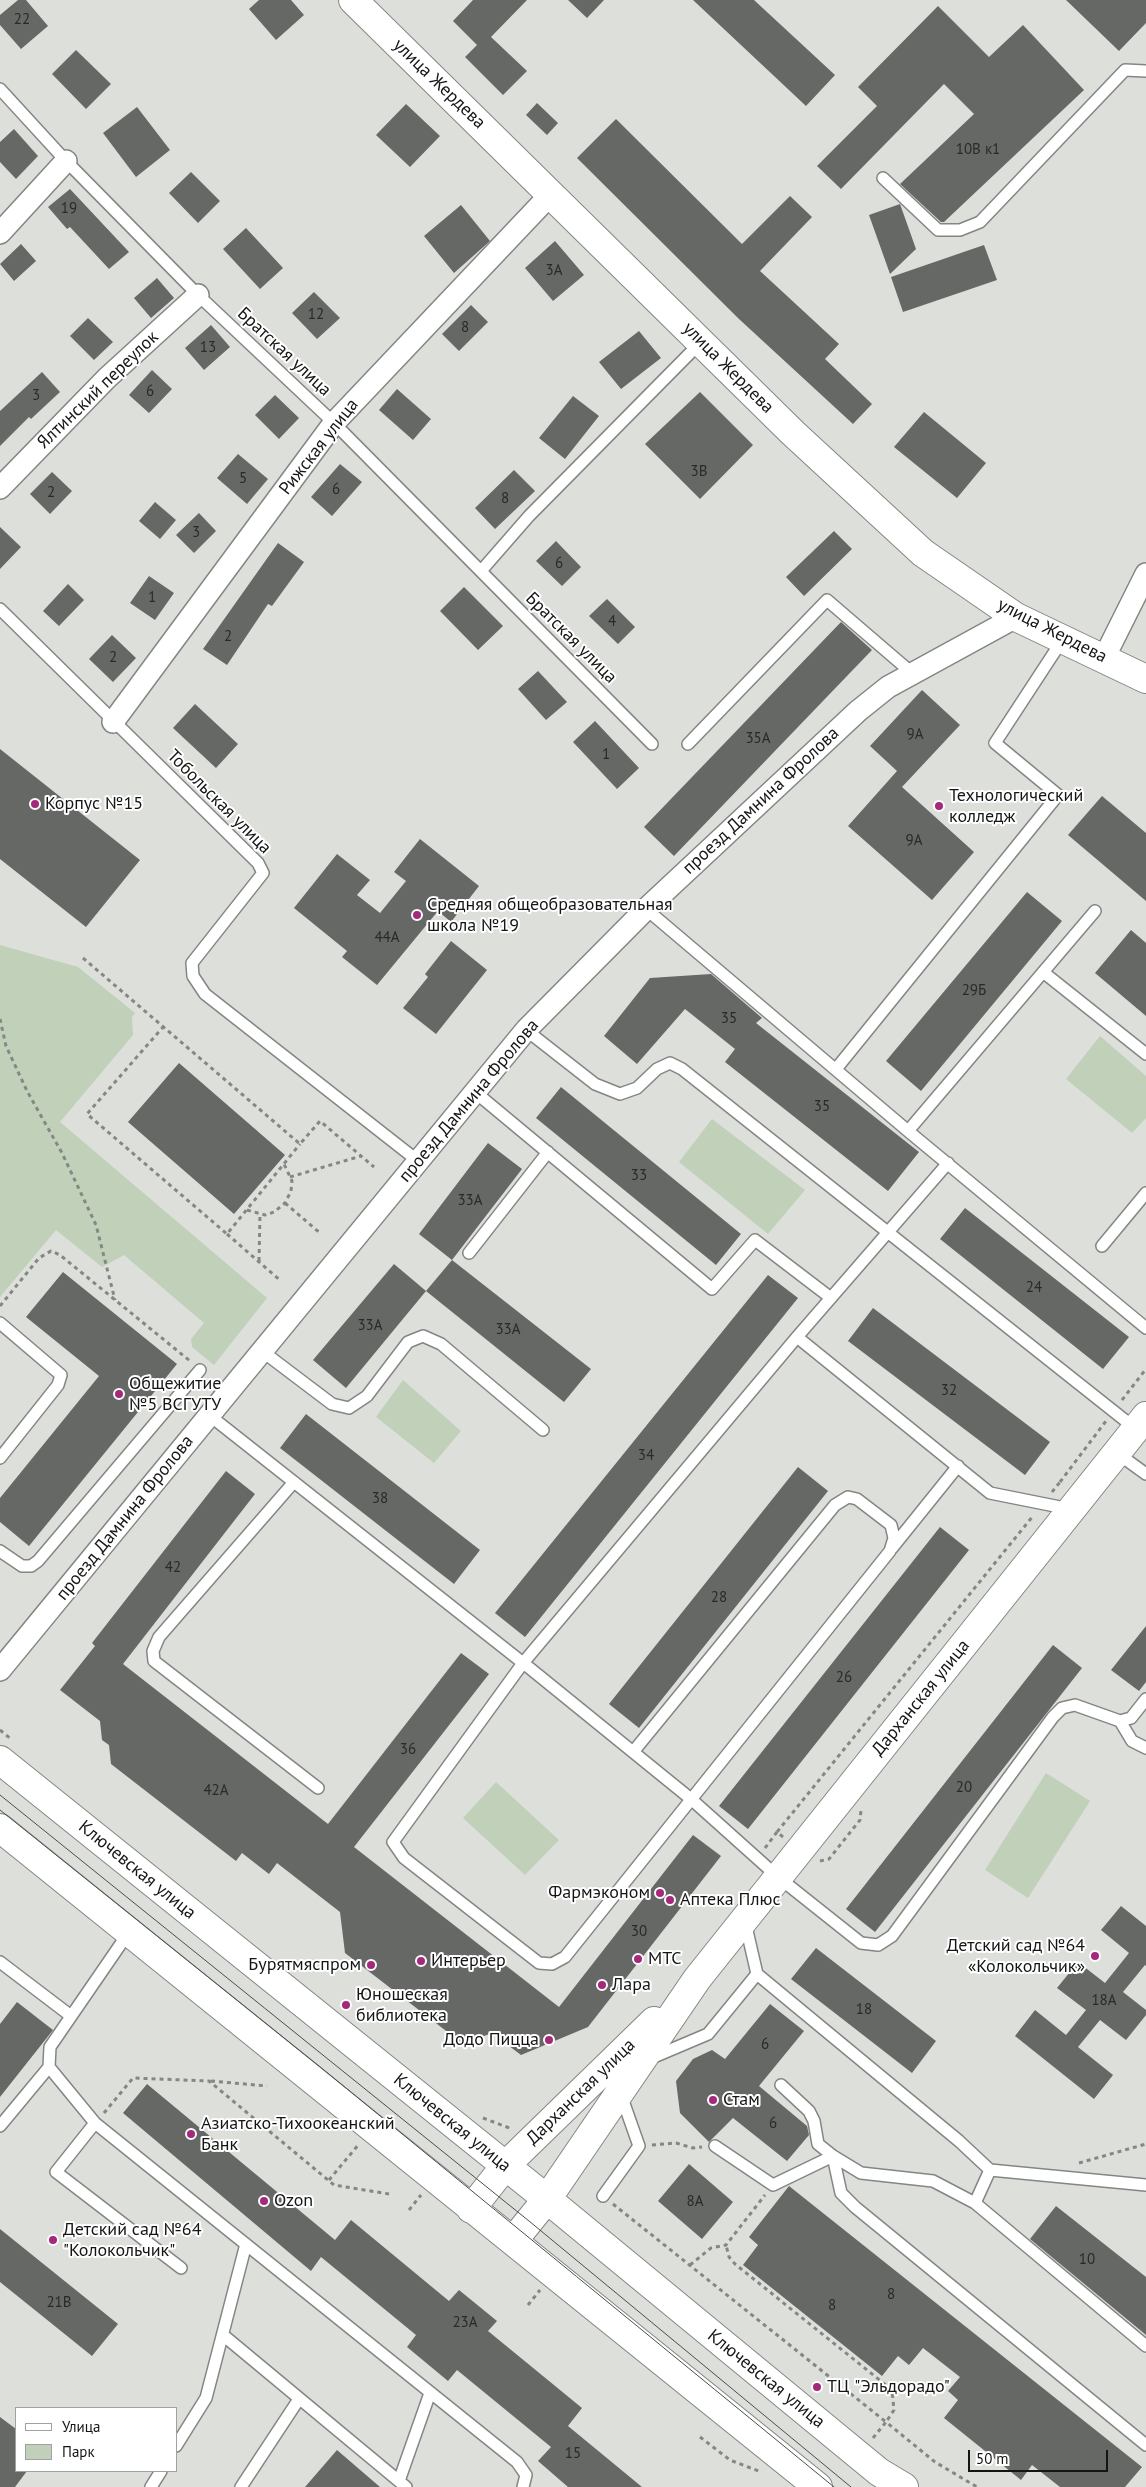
<!DOCTYPE html>
<html>
<head>
<meta charset="utf-8">
<style>
  body { margin:0 }
  #map { position:relative; width:1146px; height:2487px; overflow:hidden; background:#dddfdb; font-family:"PT Sans",sans-serif }
  canvas { display:block }
  .legend { position:absolute; left:15px; top:2407px; width:162px; height:65px; box-sizing:border-box; background:#fff; border:1px solid #a1a1a1; margin:0; padding:6px 9px; list-style:none; font-size:15px; color:#141514 }
  .legend li { display:flex; align-items:center; gap:10px; height:25px }
  .legend b { width:25px; border:1px solid #a1a1a1 }
  .scale { position:absolute; left:968px; top:2450px; width:140px; height:22px; box-sizing:border-box; border:2px solid #141514; border-top:0; padding-left:6px; font-size:15px; line-height:18px; white-space:nowrap; color:#141514; -webkit-text-stroke:4px #fff; paint-order:stroke }
</style>
</head>
<body>
<div id="map">
<canvas width="1146" height="2487"></canvas>
<ul class="legend">
<li><b style="height:6px;background:#fff"></b>Улица</li>
<li><b style="height:14px;background:#c0d0b9"></b>Парк</li>
</ul>
<div class="scale">50 m</div>
</div>
<script>
const ctx = document.querySelector('canvas').getContext('2d');
ctx.lineJoin = 'round';
function paint(path, color) {
  ctx.fillStyle = color;
  ctx.fill(path, 'evenodd');
}
function toPath(rows) {
  const path = new Path2D();
  for (const r of rows) {
    path.moveTo(r[0], r[1]);
    for (let i = 2; i < r.length; i += 2) path.lineTo(r[i], r[i + 1]);
  }
  return path;
}
function trace(path, color, width, dash) {
  ctx.strokeStyle = color;
  ctx.lineWidth = width;
  ctx.lineCap = dash ? 'butt' : 'round';
  ctx.setLineDash(dash || []);
  ctx.stroke(path);
}
function drawText(font, color, halo, rows, align = 'center') {
  ctx.font = font + ' "PT Sans",sans-serif';
  ctx.lineWidth = 4;
  ctx.setLineDash([]);
  ctx.textBaseline = 'middle';
  ctx.strokeStyle = halo;
  ctx.fillStyle = color;
  for (const [text, x, y, turn = 0] of rows) {
    ctx.save();
    ctx.translate(x, y);
    ctx.rotate((+turn || 0) * Math.PI / 180);
    ctx.textAlign = isNaN(turn) ? turn : align;
    if (halo) ctx.strokeText(text, 0, 0);
    ctx.fillText(text, 0, 0);
    ctx.restore();
  }
}
const green = toPath([
  [0,945,78,967,135,1013,132,1017,133,1035,60,1122,267,1298,214,1365,192,1347,191,1339,204,1323,124,1255,102,1267,56,1230,0,1297],
  [1100,1036,1146,1076,1146,1118,1132,1133,1066,1079],
  [712,1119,805,1190,768,1234,679,1162],
  [403,1380,461,1431,434,1463,376,1417],
  [1046,1773,1090,1801,1028,1898,985,1870],
  [496,1782,559,1840,525,1875,463,1818]
]);
const building = toPath([
  [18,0,26,0,48,26,21,49,0,25,0,15],
  [259,0,291,0,304,15,276,40,249,9],
  [473,0,527,0,491,37,527,71,503,95,465,57,477,45,453,21],
  [568,0,604,0,587,18],
  [693,0,754,0,835,75,806,106],
  [1066,0,1146,0,1146,23,1119,51],
  [938,6,989,57,1023,25,1084,90,944,222,941,222,900,184,974,114,944,84,841,189,817,166,877,106,858,87],
  [76,50,111,84,86,109,52,74],
  [537,103,558,123,547,135,526,115],
  [406,104,440,136,410,167,376,135],
  [137,107,170,150,136,177,103,133],
  [616,119,742,244,790,196,812,217,760,271,839,344,825,359,872,404,853,424,739,319,577,158],
  [14,129,38,156,16,179,0,162,0,142],
  [191,172,220,201,198,223,169,193],
  [70,189,129,252,109,269,70,227,67,229,48,207],
  [900,204,916,249,890,274,869,215],
  [461,205,490,241,454,273,424,236],
  [246,228,283,268,260,289,223,249],
  [555,241,584,275,553,301,525,268],
  [21,244,36,261,14,281,0,264],
  [984,245,997,280,903,312,891,277],
  [157,278,174,298,151,318,134,298],
  [314,292,340,318,317,339,292,313],
  [471,305,488,322,459,351,442,334],
  [88,318,113,342,94,360,70,336],
  [211,325,230,347,204,370,185,348],
  [639,331,661,358,621,389,599,362],
  [152,370,172,389,149,413,129,395],
  [42,372,60,392,31,419,29,417,0,446,0,411],
  [397,389,431,419,413,440,379,410],
  [700,392,753,445,700,499,645,444],
  [275,395,299,418,279,439,255,415],
  [573,396,599,416,565,459,539,438],
  [924,412,986,463,957,498,894,447],
  [238,454,268,479,247,504,217,478],
  [340,464,362,482,332,516,311,497],
  [514,470,535,491,495,529,475,508],
  [52,472,72,491,50,514,30,494],
  [155,502,176,520,160,539,139,521],
  [199,513,216,531,194,553,176,535],
  [0,527,21,547,0,569],
  [834,531,852,549,804,596,786,577],
  [556,541,581,567,562,586,536,561],
  [278,543,304,562,272,606,268,604,227,665,203,649],
  [149,576,174,593,155,620,130,603],
  [68,584,84,600,59,626,43,611],
  [464,587,503,626,478,650,440,611],
  [607,599,635,627,618,644,589,616],
  [841,622,872,650,674,856,644,827],
  [112,635,136,658,113,682,89,659],
  [538,671,567,702,546,720,518,689],
  [922,690,960,725,902,787,974,852,932,900,848,826,897,771,870,746],
  [195,704,238,744,216,768,173,728],
  [595,721,639,768,617,789,573,742],
  [0,749,140,860,86,927,0,859],
  [1102,796,1146,833,1146,901,1068,835],
  [420,839,479,886,451,922,438,911,377,985,342,957,347,951,294,908,337,854,370,880,357,895,380,913,406,881,394,872],
  [1027,892,1062,921,921,1091,886,1061],
  [1131,930,1146,943,1146,1016,1095,973],
  [451,941,487,970,436,1034,403,1008,428,977,425,974],
  [711,974,762,1018,756,1023,919,1152,888,1191,725,1062,735,1049,685,1009,637,1064,604,1036,650,978],
  [179,1063,285,1155,234,1214,128,1122],
  [561,1087,741,1234,716,1265,536,1118],
  [488,1143,522,1169,452,1260,419,1234],
  [965,1208,1129,1337,1103,1369,940,1239],
  [452,1260,591,1369,564,1402,426,1291],
  [394,1264,426,1291,346,1388,313,1360],
  [63,1272,177,1364,29,1546,0,1522,0,1498,99,1376,26,1317],
  [768,1275,798,1298,525,1637,495,1613],
  [873,1308,1050,1442,1025,1475,848,1341],
  [306,1414,480,1550,454,1584,280,1448],
  [798,1467,828,1491,639,1728,609,1704],
  [226,1471,255,1494,123,1664,328,1824,461,1653,489,1674,354,1847,559,2007,693,1835,721,1856,588,2027,521,2055,492,2033,463,2044,345,1953,340,1912,277,1863,269,1874,242,1853,236,1861,111,1764,109,1745,102,1740,100,1721,60,1690,95,1646,92,1643],
  [940,1527,969,1550,748,1829,719,1806],
  [1146,1626,1146,1682,1139,1691,1111,1670],
  [1053,1645,1082,1668,875,1932,846,1909],
  [1121,1906,1146,1926,1146,1966,1145,1965,1123,1992,1146,2010,1146,2015,1126,2040,1100,2020,1078,2047,1113,2075,1094,2099,1015,2036,1035,2010,1066,2035,1086,2010,1057,1988,1078,1962,1105,1983,1129,1953,1101,1930],
  [816,1948,936,2041,912,2073,791,1979],
  [17,2002,53,2030,0,2097,0,2024],
  [770,2004,804,2031,759,2086,807,2126,809,2135,787,2161,733,2118,709,2142,680,2113,676,2081,693,2059,712,2050,725,2059],
  [147,2084,335,2240,351,2220,449,2301,459,2290,497,2321,488,2331,582,2408,568,2426,642,2487,568,2487,538,2461,551,2447,457,2370,448,2381,407,2347,416,2335,321,2257,311,2271,123,2113],
  [689,2164,733,2202,702,2239,658,2201],
  [789,2186,1142,2467,1125,2487,1060,2487,1032,2465,1021,2480,944,2418,958,2400,948,2391,960,2377,923,2348,909,2365,898,2356,882,2376,743,2265,758,2245,749,2237],
  [1056,2206,1146,2277,1146,2335,1030,2239],
  [0,2229,118,2324,92,2356,0,2282],
  [0,2417,16,2429,16,2471,27,2471,15,2487,0,2487],
  [337,2450,380,2487,305,2487]
]);
const path = toPath([
  [83,958,300,1144,320,1121,374,1167],
  [0,1019,6,1046,27,1091,62,1153,96,1225,115,1300],
  [164,1026,87,1114,227,1234,300,1144],
  [290,1177,361,1156],
  [285,1203,320,1233],
  [247,1210,265,1215,274,1212,285,1203,291,1191,292,1181,284,1164],
  [227,1234,281,1281],
  [259,1261,260,1214],
  [0,1306,39,1258,51,1251,60,1255,190,1361],
  [1122,1400,1146,1369],
  [1060,1482,1106,1421],
  [1052,1492,1060,1482],
  [0,1730,11,1739],
  [783,1837,777,1832,1033,1516],
  [765,1848,777,1832],
  [820,1861,829,1859,860,1820,861,1810],
  [211,2081,267,2086],
  [104,2113,133,2078,209,2081,334,2185,389,2194],
  [483,2118,512,2129],
  [652,2145,676,2143,693,2148,702,2147],
  [1079,2163,1146,2144],
  [329,2180,359,2144],
  [613,2204,886,2422,894,2410,892,2390,735,2264,729,2257,726,2245],
  [409,2210,421,2195],
  [690,2265,711,2248,726,2245,765,2195],
  [528,2305,540,2290],
  [700,2437,730,2460,761,2472],
  [873,2438,886,2422,935,2462,977,2487]
]);
const lane = toPath([
  [0,89,66,161,198,295,334,423,652,744],
  [883,178,938,230,960,230,980,222,1125,70,1146,71],
  [481,571,529,516,701,342],
  [0,609,258,863,263,873,192,963,193,976,205,994,418,1161],
  [688,744,827,600,912,673],
  [646,909,908,1131,1146,1328],
  [1043,972,1146,1054],
  [526,1030,595,1084,620,1094,637,1088,657,1069,670,1063,682,1069,1136,1429],
  [836,1069,1058,795,995,743,1063,639],
  [475,1092,712,1289,755,1240,831,1298],
  [908,1131,1095,911],
  [1102,1246,1146,1193],
  [469,1253,548,1152],
  [0,1323,61,1375,58,1385,0,1458],
  [797,1337,990,1493,1070,1509],
  [262,1351,332,1404,349,1408,367,1396,408,1342,423,1336,441,1344,543,1430],
  [209,1415,532,1670,691,1799,778,1877,861,1943,878,1945,892,1936,1053,1717,1062,1708,1075,1705,1120,1721,1131,1718,1146,1699],
  [1117,1453,1146,1474],
  [294,1482,159,1637,153,1651,154,1661,318,1788],
  [892,1548,958,1466],
  [0,1551,22,1566,31,1566,38,1561,200,1370],
  [1120,1721,1132,1741,1146,1748],
  [633,1752,835,1505,848,1497,857,1499,891,1525,894,1538,890,1551,565,1957,552,1964,539,1963,404,1858,393,1842,523,1663,797,1337,948,1163],
  [745,1922,757,1974],
  [129,1932,50,2047,49,2067,95,2123,517,2462,526,2475,523,2487],
  [0,1962,71,2016],
  [649,2059,708,2034,757,1974,959,2141,990,2170,1146,2185],
  [781,2085,809,2111,814,2121,818,2144,833,2156,861,2173,933,2181,975,2203,1146,2346],
  [95,2123,56,2172,181,2268],
  [0,2126,49,2067],
  [715,2146,773,2185,833,2156],
  [833,2156,841,2193,855,2207,1146,2445],
  [603,2196,639,2146,621,2095],
  [975,2203,990,2170],
  [223,2335,406,2487],
  [176,2446,206,2398,246,2244],
  [399,2481,430,2393],
  [151,2487,161,2471],
  [241,2487,299,2399]
]);
const street = toPath([
  [0,233,66,161],
  [0,488,107,378,198,295],
  [1104,658,1146,574],
  [113,722,334,423,551,194],
  [0,1670,526,1030,646,909,858,711,888,687,1016,617]
]);
const secondary = toPath([
  [353,0,793,433,923,553,1016,617,1146,679],
  [0,1760,547,2199,879,2472,904,2487],
  [0,1828,818,2487],
  [471,2209,505,2166,654,2021],
  [513,2241,547,2199,697,1979,1146,1416]
]);
const tram = toPath([
  [0,1795,529,2221,851,2487],
  [0,1810,319,2066,834,2487]
]);
const markers = [
  [35,804,5,"#a4287b"],
  [939,806,5,"#a4287b"],
  [417,915,5,"#a4287b"],
  [119,1394,5,"#a4287b"],
  [660,1893,5,"#a4287b"],
  [670,1900,5,"#a4287b"],
  [1095,1956,5,"#a4287b"],
  [638,1959,5,"#a4287b"],
  [421,1961,5,"#a4287b"],
  [371,1965,5,"#a4287b"],
  [602,1985,5,"#a4287b"],
  [346,2005,5,"#a4287b"],
  [549,2040,5,"#a4287b"],
  [713,2100,5,"#a4287b"],
  [191,2134,5,"#a4287b"],
  [264,2201,5,"#a4287b"],
  [53,2240,5,"#a4287b"],
  [817,2387,5,"#a4287b"]
];
const numberNames = [
  ["22",22,20],
  ["10В к1",978,150],
  ["19",69,209],
  ["3А",554,271],
  ["12",316,315],
  ["8",465,328],
  ["13",208,348],
  ["6",150,392],
  ["3",36,396],
  ["3В",699,472],
  ["5",243,479],
  ["6",336,490],
  ["2",51,493],
  ["8",505,499],
  ["3",196,533],
  ["6",559,564],
  ["1",152,598],
  ["4",612,622],
  ["2",228,637],
  ["2",113,658],
  ["9А",915,735],
  ["35А",758,739],
  ["1",606,755],
  ["9А",914,841],
  ["44А",387,938],
  ["29Б",974,991],
  ["35",729,1019],
  ["35",822,1107],
  ["33",639,1176],
  ["33А",470,1201],
  ["24",1034,1288],
  ["33А",370,1326],
  ["33А",508,1330],
  ["32",949,1391],
  ["34",646,1456],
  ["38",380,1499],
  ["42",173,1568],
  ["28",719,1598],
  ["26",844,1678],
  ["36",408,1750],
  ["20",964,1788],
  ["42А",216,1791],
  ["30",639,1932],
  ["18А",1104,2001],
  ["18",864,2010],
  ["6",765,2045],
  ["6",773,2124],
  ["8А",695,2202],
  ["10",1087,2260],
  ["8",891,2295],
  ["21В",59,2303],
  ["8",832,2306],
  ["23А",465,2323],
  ["15",573,2454]
];
const streetNames = [
  ["улица Жердева",439,84,44],
  ["Братская улица",284,352,43],
  ["улица Жердева",728,368,45],
  ["Ялтинский переулок",98,390,-44],
  ["Рижская улица",319,447,-52],
  ["улица Жердева",1052,631,27],
  ["Братская улица",571,638,45],
  ["проезд Дамнина Фролова",761,801,-43],
  ["Тобольская улица",219,802,45],
  ["проезд Дамнина Фролова",469,1101,-50],
  ["проезд Дамнина Фролова",125,1518,-51],
  ["Дарханская улица",921,1698,-51],
  ["Ключевская улица",137,1870,39],
  ["Дарханская улица",581,2092,-44],
  ["Ключевская улица",452,2123,39],
  ["Ключевская улица",766,2379,39]
];
const poiNames = [
  ["Технологический",949,796],
  ["колледж",949,817],
  ["Корпус №15",45,804],
  ["Средняя общеобразовательная",427,905],
  ["школа №19",427,926],
  ["Общежитие",129,1384],
  ["№5 ВСГУТУ",129,1405],
  ["Фармэконом",650,1893,"right"],
  ["Аптека Плюс",680,1900],
  ["Детский сад №64",1085,1946,"right"],
  ["«Колокольчик»",1085,1967,"right"],
  ["МТС",648,1959],
  ["Интерьер",431,1961],
  ["Бурятмяспром",361,1965,"right"],
  ["Лара",612,1985],
  ["Юношеская",356,1995],
  ["библиотека",356,2016],
  ["Додо Пицца",539,2040,"right"],
  ["Стам",723,2100],
  ["Азиатско-Тихоокеанский",201,2124],
  ["Банк",201,2145],
  ["Ozon",274,2201],
  ["Детский сад №64",63,2230],
  ["\"Колокольчик\"",63,2251],
  ["ТЦ \"Эльдорадо\"",827,2387]
];
paint(green, '#c0d0b9');
paint(building, '#666865');
trace(lane, '#848683', 14);
trace(street, '#848683', 24);
trace(secondary, '#848683', 30);
trace(path, '#858784', 3, [4, 4]);
trace(lane, '#fff', 11);
trace(street, '#fff', 21);
trace(secondary, '#fff', 28);
trace(tram, '#4c4d4c', 1);
for (const [x, y, r, color] of markers) {
  const dot = new Path2D();
  dot.arc(x, y, r, 0, 2 * Math.PI);
  ctx.fillStyle = color;
  ctx.fill(dot);
  trace(dot, '#fff', 2);
}
drawText('15px', '#282a28', null, numberNames);
drawText('18px', '#141514', '#fff', streetNames);
drawText('18px', '#141514', '#fff', poiNames, 'left');
</script>
</body>
</html>
